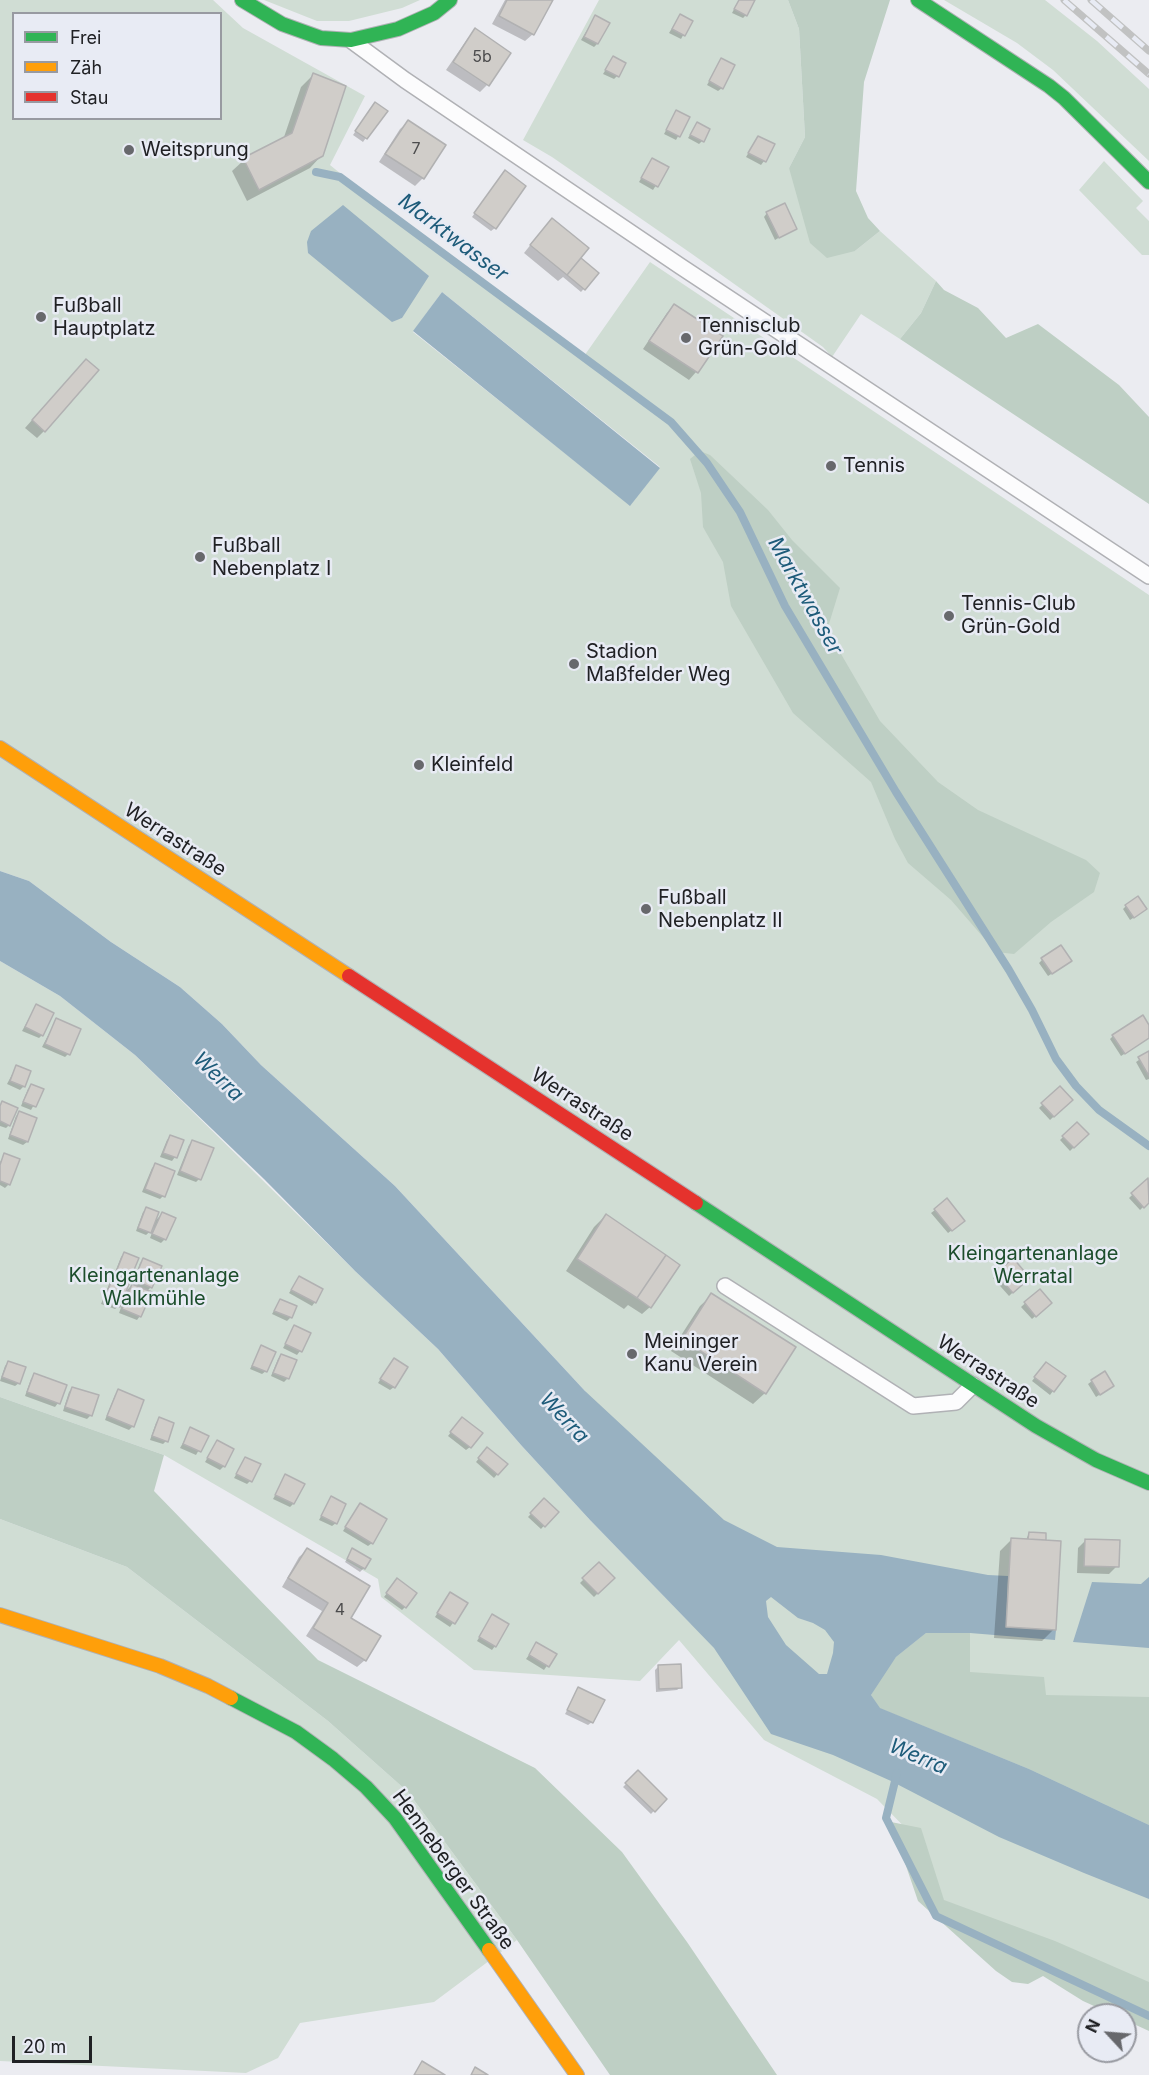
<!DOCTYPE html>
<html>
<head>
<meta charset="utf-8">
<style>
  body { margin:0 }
  #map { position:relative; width:1149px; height:2075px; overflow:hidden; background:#ebecf1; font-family:Inter,sans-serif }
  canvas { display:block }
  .legend { position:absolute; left:12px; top:12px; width:210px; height:108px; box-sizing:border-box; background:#e8ebf4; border:2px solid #989aa1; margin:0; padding:8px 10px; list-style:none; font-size:18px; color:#202124 }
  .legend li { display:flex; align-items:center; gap:12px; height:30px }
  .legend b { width:30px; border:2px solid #989aa1 }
  .north { position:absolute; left:1077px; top:2003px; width:60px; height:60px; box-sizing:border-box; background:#e8ebf4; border:2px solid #989aa1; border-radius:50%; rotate:296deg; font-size:16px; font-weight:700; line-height:24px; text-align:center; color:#202124 }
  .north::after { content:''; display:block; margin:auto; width:21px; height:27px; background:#67686c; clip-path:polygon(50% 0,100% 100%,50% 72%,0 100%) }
  .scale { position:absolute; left:12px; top:2036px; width:80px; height:27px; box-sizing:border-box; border:3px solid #202124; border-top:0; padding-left:8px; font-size:18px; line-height:21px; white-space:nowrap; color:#202124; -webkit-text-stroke:4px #e8ebf4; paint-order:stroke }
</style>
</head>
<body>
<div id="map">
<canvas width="1149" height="2075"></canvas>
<ul class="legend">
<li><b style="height:8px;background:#30b455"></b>Frei</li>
<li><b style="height:8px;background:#ff9f0a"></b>Zäh</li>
<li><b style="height:8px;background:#e5322d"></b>Stau</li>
</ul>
<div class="north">N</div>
<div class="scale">20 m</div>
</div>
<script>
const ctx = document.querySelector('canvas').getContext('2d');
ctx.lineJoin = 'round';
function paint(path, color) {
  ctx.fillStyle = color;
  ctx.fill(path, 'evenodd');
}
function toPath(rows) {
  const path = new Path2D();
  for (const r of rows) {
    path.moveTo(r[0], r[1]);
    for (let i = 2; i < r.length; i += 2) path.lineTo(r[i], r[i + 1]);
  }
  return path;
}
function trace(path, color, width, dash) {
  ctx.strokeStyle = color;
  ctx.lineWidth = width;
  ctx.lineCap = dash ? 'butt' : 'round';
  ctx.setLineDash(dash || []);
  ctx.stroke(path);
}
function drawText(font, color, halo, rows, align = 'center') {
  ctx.font = font + ' Inter,sans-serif';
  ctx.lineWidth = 5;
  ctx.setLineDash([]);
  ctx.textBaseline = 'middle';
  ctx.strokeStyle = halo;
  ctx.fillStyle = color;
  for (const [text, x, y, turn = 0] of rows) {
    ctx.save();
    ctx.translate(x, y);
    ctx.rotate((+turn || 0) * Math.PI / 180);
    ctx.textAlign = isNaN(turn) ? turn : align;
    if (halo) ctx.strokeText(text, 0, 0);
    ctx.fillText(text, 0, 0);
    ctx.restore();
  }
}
const green = toPath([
  [0,0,213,0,243,28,365,96,330,165,443,257,582,359,650,262,1149,595,1149,2009,948,1912,923,1846,877,1799,764,1740,679,1640,640,1681,474,1670,381,1597,378,1579,164,1455,0,1397,0,961,60,996,135,1055,355,1271,438,1349,521,1445,590,1520,691,1624,585,1391,395,1186,261,1065,222,1024,180,987,111,942,29,881,0,871],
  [14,14,220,14,220,118,14,118],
  [311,231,402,318,398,319],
  [442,292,660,467,630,505,413,332],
  [264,0,420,0,402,8,349,21,317,21],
  [599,0,788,0,799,29,805,137,789,168,855,251,880,231,936,281,921,313,900,339,861,314,832,357,823,347,692,254,552,157,523,140],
  [944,0,1045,0,1097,41,1149,89,1149,161,1053,70,1017,43],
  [1104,161,1143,201,1136,208,1149,221,1149,255,1142,255,1079,190],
  [0,1519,127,1567,328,1721,408,1792,517,1940,434,2002,300,2023,278,2058,246,2073,0,2061]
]);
const forest = toPath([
  [788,0,890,0,864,82,856,191,868,218,880,231,855,251,827,258,810,243,789,168,805,137,799,29],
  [936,281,944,290,978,308,1006,338,1038,324,1119,385,1149,417,1149,504,900,339,921,313],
  [700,451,710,455,768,510,792,540,840,588,828,627,841,654,880,721,938,782,978,810,1086,860,1100,873,1094,892,1051,922,1014,954,996,952,951,900,908,863,895,839,871,782,793,713,731,606,723,562,703,527,701,493,690,459],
  [0,1397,164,1455,154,1491,318,1660,535,1768,622,1852,687,1942,777,2075,610,2075,517,1940,408,1792,328,1721,127,1567,0,1519],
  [926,1633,970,1633,970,1672,1044,1677,1046,1695,1149,1697,1149,1825,1029,1769,879,1708,871,1695,880,1678,896,1657],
  [891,1822,921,1828,944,1900,1055,1941,1149,1982,1149,2031,1125,2020,1125,2015,1114,2015,1083,2001,1043,1976,1028,1984,1012,1982,996,1971,918,1901]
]);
const water = toPath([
  [343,205,429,276,402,318,392,322,308,253,307,242,311,231],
  [442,292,660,468,630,506,413,331],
  [0,871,29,881,111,942,180,987,222,1024,261,1065,395,1186,585,1391,724,1520,777,1547,881,1555,988,1575,1008,1576,1006,1627,1056,1630,1055,1640,970,1633,926,1633,896,1657,871,1695,880,1708,1029,1769,1149,1825,1149,1899,1084,1873,999,1837,891,1781,833,1755,771,1734,714,1648,590,1520,521,1445,438,1349,355,1271,264,1179,135,1055,60,996,0,961],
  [771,1597,798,1618,813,1623,825,1630,834,1642,833,1653,827,1674,819,1674,786,1645,768,1617,766,1601],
  [1149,1577,1149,1648,1073,1642,1092,1582,1141,1584]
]);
const shadow = toPath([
  [505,0,551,0,533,34,525,41,492,24],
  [739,0,750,0,746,15,743,18,732,13],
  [680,15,691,21,681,39,669,33],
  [595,17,597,44,594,47,581,40],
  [475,30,487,85,480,92,446,70,468,38],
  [613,58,617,76,614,79,603,74],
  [721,60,722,88,718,91,707,85],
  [313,75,322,155,310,168,247,201,232,171,244,160,283,140,301,87],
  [372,107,385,111,363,142,353,135],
  [676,112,688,118,676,140,664,134],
  [408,122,423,178,415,186,379,162,400,129],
  [697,124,702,141,699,144,688,138],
  [758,137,764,161,761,165,746,157],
  [652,160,667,168,653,190,639,182],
  [501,176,495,228,491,231,472,217],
  [767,213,795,228,775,240,764,217],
  [544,228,597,274,581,292,563,277,558,281,524,253],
  [675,306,721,336,696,372,689,380,643,349,667,313],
  [78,368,44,431,37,438,25,428],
  [1126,906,1142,912,1130,920,1123,909],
  [1042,960,1067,964,1048,976,1039,963],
  [36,1006,42,1035,39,1038,22,1031],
  [56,1020,68,1054,65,1057,42,1047],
  [1149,1027,1149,1038,1121,1056,1110,1039,1113,1036],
  [1149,1053,1149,1079,1146,1080,1136,1062],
  [16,1067,24,1086,20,1090,7,1084],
  [31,1086,42,1090,31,1110,21,1106,28,1089],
  [1060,1088,1071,1100,1050,1120,1039,1108],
  [2,1103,9,1125,6,1128,0,1126,0,1106],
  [20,1113,35,1119,27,1142,23,1145,8,1139,16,1116],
  [1077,1124,1087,1134,1070,1151,1060,1140],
  [170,1137,182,1141,175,1157,172,1161,160,1157,167,1140],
  [193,1142,199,1179,196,1182,177,1175,189,1145],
  [5,1155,9,1184,5,1188,0,1185,0,1162],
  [155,1165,163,1196,160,1199,142,1192,152,1168],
  [1148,1180,1149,1201,1140,1210,1129,1198],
  [147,1209,154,1222,162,1214,165,1239,161,1243,150,1238,154,1228,146,1235,136,1231,143,1212],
  [935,1210,960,1224,948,1233,931,1213],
  [606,1215,650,1307,642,1314,628,1305,624,1309,566,1271,594,1227],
  [125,1253,130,1277,127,1280,114,1275,121,1257],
  [144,1260,151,1287,146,1292,140,1316,137,1320,119,1313,126,1294,124,1293,133,1284,140,1263],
  [1013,1260,1028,1278,1009,1296,993,1278],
  [299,1278,315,1302,312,1306,289,1293],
  [114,1279,119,1306,115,1309,101,1304,110,1282],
  [1039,1291,1050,1303,1032,1319,1021,1307],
  [712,1295,765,1393,753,1404,671,1351,700,1306],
  [280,1300,291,1317,287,1321,272,1314],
  [295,1327,300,1351,297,1355,283,1348],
  [261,1347,266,1371,262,1374,250,1369],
  [281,1355,288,1378,284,1382,271,1376,278,1359],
  [9,1362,19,1383,15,1386,0,1381,5,1366],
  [391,1363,394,1387,390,1390,378,1383],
  [1043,1367,1053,1391,1050,1395,1032,1381],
  [35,1375,58,1403,55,1407,25,1396,31,1379],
  [1092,1381,1113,1386,1096,1397,1088,1384],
  [73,1388,91,1415,87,1419,63,1411,69,1392],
  [118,1391,133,1426,129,1430,105,1420,115,1395],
  [159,1419,166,1441,163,1444,150,1440,156,1423],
  [459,1422,470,1447,466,1450,448,1436],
  [191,1429,207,1436,196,1455,180,1448],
  [217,1442,224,1466,220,1470,205,1462],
  [484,1452,506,1464,494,1478,476,1462],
  [246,1458,250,1481,247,1484,234,1478],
  [286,1476,293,1504,290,1507,273,1499],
  [331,1498,336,1523,332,1526,319,1520],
  [544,1500,556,1512,541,1529,528,1517],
  [357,1508,372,1543,368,1546,343,1531],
  [1029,1533,1044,1539,1042,1541,1054,1629,1042,1641,994,1638,1000,1551,1012,1539,1026,1540],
  [1086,1540,1117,1566,1109,1574,1077,1573,1078,1548],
  [307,1550,349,1618,365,1660,357,1667,306,1636,322,1611,282,1587,299,1557],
  [353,1550,364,1568,360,1572,345,1562],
  [599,1564,613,1578,594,1597,580,1583],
  [394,1584,405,1607,402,1610,384,1597],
  [447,1598,466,1604,450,1627,435,1617],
  [492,1616,495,1646,492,1650,477,1641],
  [537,1644,555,1654,544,1670,526,1659],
  [658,1667,681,1687,677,1690,656,1692,655,1670],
  [579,1689,592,1722,588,1725,565,1714],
  [638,1772,665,1799,651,1814,623,1787]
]);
const stream = toPath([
  [316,172,340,177,671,422,707,463,740,512,785,606,896,792,1009,970,1032,1010,1056,1059,1076,1086,1099,1110,1149,1146],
  [897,1773,886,1818,936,1916,1149,2016]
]);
const building = toPath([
  [507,0,553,0,534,35,499,16,507,0],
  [739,0,755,0,747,16,734,9,739,0],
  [680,14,693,21,685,36,672,29,680,14],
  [595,15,610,23,598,44,584,37,595,15],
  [475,28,511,53,489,86,453,62,475,28],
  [613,56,626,63,619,77,605,70,613,56],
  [721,58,735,65,723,89,709,81,721,58],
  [313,73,346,86,323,156,259,190,243,158,292,133,313,73],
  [375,102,388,111,367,139,355,131,375,102],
  [676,110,690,117,680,137,666,130,676,110],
  [408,120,446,145,424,179,385,154,408,120],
  [697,122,710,129,704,142,690,135,697,122],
  [758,136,775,144,766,162,748,153,758,136],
  [652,158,669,167,658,187,641,178,652,158],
  [505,170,526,186,496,229,474,213,505,170],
  [785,203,797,229,779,238,766,212,785,203],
  [552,218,589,248,567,275,530,245,552,218],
  [581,258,599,273,585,290,567,275,581,258],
  [674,304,723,336,698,373,649,341,674,304],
  [86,359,99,370,45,432,32,420,86,359],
  [1138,896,1147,909,1134,918,1125,905,1138,896],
  [1061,945,1072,961,1052,974,1041,958,1061,945],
  [36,1004,54,1013,43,1036,25,1027,36,1004],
  [1143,1015,1149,1025,1149,1038,1125,1054,1112,1035,1143,1015],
  [56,1018,81,1029,70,1055,45,1044,56,1018],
  [1149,1051,1149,1076,1138,1057,1149,1051],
  [16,1065,31,1071,25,1087,10,1081,16,1065],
  [31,1084,44,1089,36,1107,23,1102,31,1084],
  [1060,1086,1073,1100,1054,1117,1041,1103,1060,1086],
  [2,1101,18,1108,10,1126,0,1121,0,1106,2,1101],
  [19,1111,37,1118,28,1142,10,1135,19,1111],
  [1077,1122,1089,1134,1074,1148,1062,1136,1077,1122],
  [170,1135,184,1140,177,1158,163,1153,170,1135],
  [192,1140,214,1148,201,1180,180,1171,192,1140],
  [4,1153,20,1159,10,1185,0,1181,0,1165,4,1153],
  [155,1163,175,1171,165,1197,145,1189,155,1163],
  [1148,1178,1149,1203,1144,1208,1131,1193,1148,1178],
  [947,1198,965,1221,952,1231,934,1209,947,1198],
  [146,1207,159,1212,151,1233,138,1228,146,1207],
  [162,1212,176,1218,166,1240,152,1234,162,1212],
  [606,1214,666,1255,637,1298,577,1259,606,1214],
  [124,1252,139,1258,131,1277,116,1272,124,1252],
  [666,1255,680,1265,651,1308,637,1298,666,1255],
  [143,1258,162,1266,152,1288,134,1280,143,1258],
  [1013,1258,1030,1278,1013,1293,996,1274,1013,1258],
  [299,1276,323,1289,316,1303,291,1290,299,1276],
  [113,1277,129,1284,120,1307,104,1300,113,1277],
  [132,1284,152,1292,141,1317,122,1309,132,1284],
  [1040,1289,1052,1303,1036,1317,1024,1302,1040,1289],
  [711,1293,796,1347,766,1394,682,1339,711,1293],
  [280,1299,297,1306,292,1318,274,1311,280,1299],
  [294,1325,311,1333,302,1352,285,1344,294,1325],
  [261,1345,276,1352,267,1372,252,1366,261,1345],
  [281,1354,297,1360,289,1379,273,1373,281,1354],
  [394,1358,408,1367,395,1388,380,1379,394,1358],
  [8,1361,26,1367,20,1384,2,1377,8,1361],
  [1046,1362,1066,1376,1054,1392,1034,1377,1046,1362],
  [1105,1371,1114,1386,1100,1395,1091,1380,1105,1371],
  [34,1373,67,1385,60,1404,27,1392,34,1373],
  [72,1387,99,1395,92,1416,65,1407,72,1387],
  [118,1389,144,1400,134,1427,107,1416,118,1389],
  [159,1417,174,1423,168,1442,152,1436,159,1417],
  [462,1417,483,1433,471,1448,450,1432,462,1417],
  [190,1427,209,1436,201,1452,183,1444,190,1427],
  [217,1440,234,1449,225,1467,207,1458,217,1440],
  [487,1447,508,1464,498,1475,478,1458,487,1447],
  [245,1457,261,1464,252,1482,236,1474,245,1457],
  [285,1474,305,1484,294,1504,275,1495,285,1474],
  [331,1496,346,1504,337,1524,321,1516,331,1496],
  [544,1498,559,1512,545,1527,530,1513,544,1498],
  [360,1503,387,1519,373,1544,345,1527,360,1503],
  [1029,1532,1046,1533,1046,1540,1028,1539,1029,1532],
  [1011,1538,1061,1541,1056,1630,1006,1627,1011,1538],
  [1085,1539,1120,1540,1119,1567,1084,1566,1085,1539],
  [307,1548,370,1586,351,1618,381,1636,366,1661,313,1628,328,1603,288,1578,307,1548],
  [352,1548,371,1559,365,1569,347,1559,352,1548],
  [599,1562,615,1578,598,1594,582,1578,599,1562],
  [397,1578,417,1593,406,1608,386,1593,397,1578],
  [450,1592,468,1603,455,1624,437,1613,450,1592],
  [492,1614,509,1624,496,1647,479,1637,492,1614],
  [536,1642,557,1654,549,1667,529,1655,536,1642],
  [681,1664,682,1688,659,1689,658,1665,681,1664],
  [578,1687,605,1700,593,1723,567,1710,578,1687],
  [638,1770,667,1799,655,1812,625,1783,638,1770],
  [422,2061,445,2075,414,2075,422,2061],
  [475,2067,488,2075,471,2075,475,2067]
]);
const lane = toPath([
  [352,41,405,80,680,266,1149,576],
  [725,1286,913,1406,956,1402,973,1385]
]);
const fast = toPath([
  [242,0,282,24,321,38,351,40,398,29,434,13,450,0],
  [918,0,1049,86,1064,98,1149,182],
  [696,1203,1036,1426,1096,1460,1149,1483],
  [231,1698,296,1732,333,1759,366,1787,395,1818,489,1950]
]);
const slow = toPath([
  [0,748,349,976],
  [0,1615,160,1666,208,1686,231,1698],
  [489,1950,577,2075]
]);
const jam = toPath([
  [349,976,696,1203]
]);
const rail = toPath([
  [1064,0,1149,74],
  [1091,0,1149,51]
]);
const markers = [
  [129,150,6,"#67686c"],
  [41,317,6,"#67686c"],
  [686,338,6,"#67686c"],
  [831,466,6,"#67686c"],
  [200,557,6,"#67686c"],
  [949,616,6,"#67686c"],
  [574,664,6,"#67686c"],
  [419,765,6,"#67686c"],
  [646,909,6,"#67686c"],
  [632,1354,6,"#67686c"]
];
const numberNames = [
  ["5b",482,57],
  ["7",416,149],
  ["4",340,1610]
];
const poiNames = [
  ["Weitsprung",141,150],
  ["Fußball",53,306],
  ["Hauptplatz",53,329],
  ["Tennisclub",698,326],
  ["Grün-Gold",698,349],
  ["Tennis",843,466],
  ["Fußball",212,546],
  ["Nebenplatz I",212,569],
  ["Tennis-Club",961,604],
  ["Grün-Gold",961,627],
  ["Stadion",586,652],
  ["Maßfelder Weg",586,675],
  ["Kleinfeld",431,765],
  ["Fußball",658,898],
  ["Nebenplatz II",658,921],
  ["Meininger",644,1342],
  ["Kanu Verein",644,1365]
];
const streetNames = [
  ["Werrastraße",175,840,33],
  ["Werrastraße",582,1105,33],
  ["Werrastraße",988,1372,33],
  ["Henneberger Straße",453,1870,54]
];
const parkNames = [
  ["Kleingartenanlage",1033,1254],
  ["Werratal",1033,1277],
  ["Kleingartenanlage",154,1276],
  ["Walkmühle",154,1299]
];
const waterNames = [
  ["Marktwasser",453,238,37],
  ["Marktwasser",805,596,61],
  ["Werra",218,1077,44],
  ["Werra",564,1418,47],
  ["Werra",918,1757,23]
];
paint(green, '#d0ddd4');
paint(forest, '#becfc4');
paint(water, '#98b1c1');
paint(shadow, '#0003');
trace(stream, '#98b1c1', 8);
paint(building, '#d0cdc9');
trace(building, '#b1b1b2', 1.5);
trace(lane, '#b0b1b5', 18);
trace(fast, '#b0b1b5', 16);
trace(slow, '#b0b1b5', 16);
trace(jam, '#b0b1b5', 16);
trace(lane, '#fcfcfd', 15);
trace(fast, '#30b455', 14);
trace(slow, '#ff9f0a', 14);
trace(jam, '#e5322d', 14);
trace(rail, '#c1c2c2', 7);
trace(rail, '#e8ebf4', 4.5, [14]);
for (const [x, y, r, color] of markers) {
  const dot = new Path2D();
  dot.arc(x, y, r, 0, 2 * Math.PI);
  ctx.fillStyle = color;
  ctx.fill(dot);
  trace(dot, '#e8ebf4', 2);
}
drawText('16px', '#4c4c4d', null, numberNames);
drawText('20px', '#202124', '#e8ebf4', poiNames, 'left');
drawText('20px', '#202124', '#e8ebf4', streetNames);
drawText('20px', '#1c4e2c', '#e8ebf4', parkNames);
drawText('italic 21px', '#1d5b79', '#e8ebf4', waterNames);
</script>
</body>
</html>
